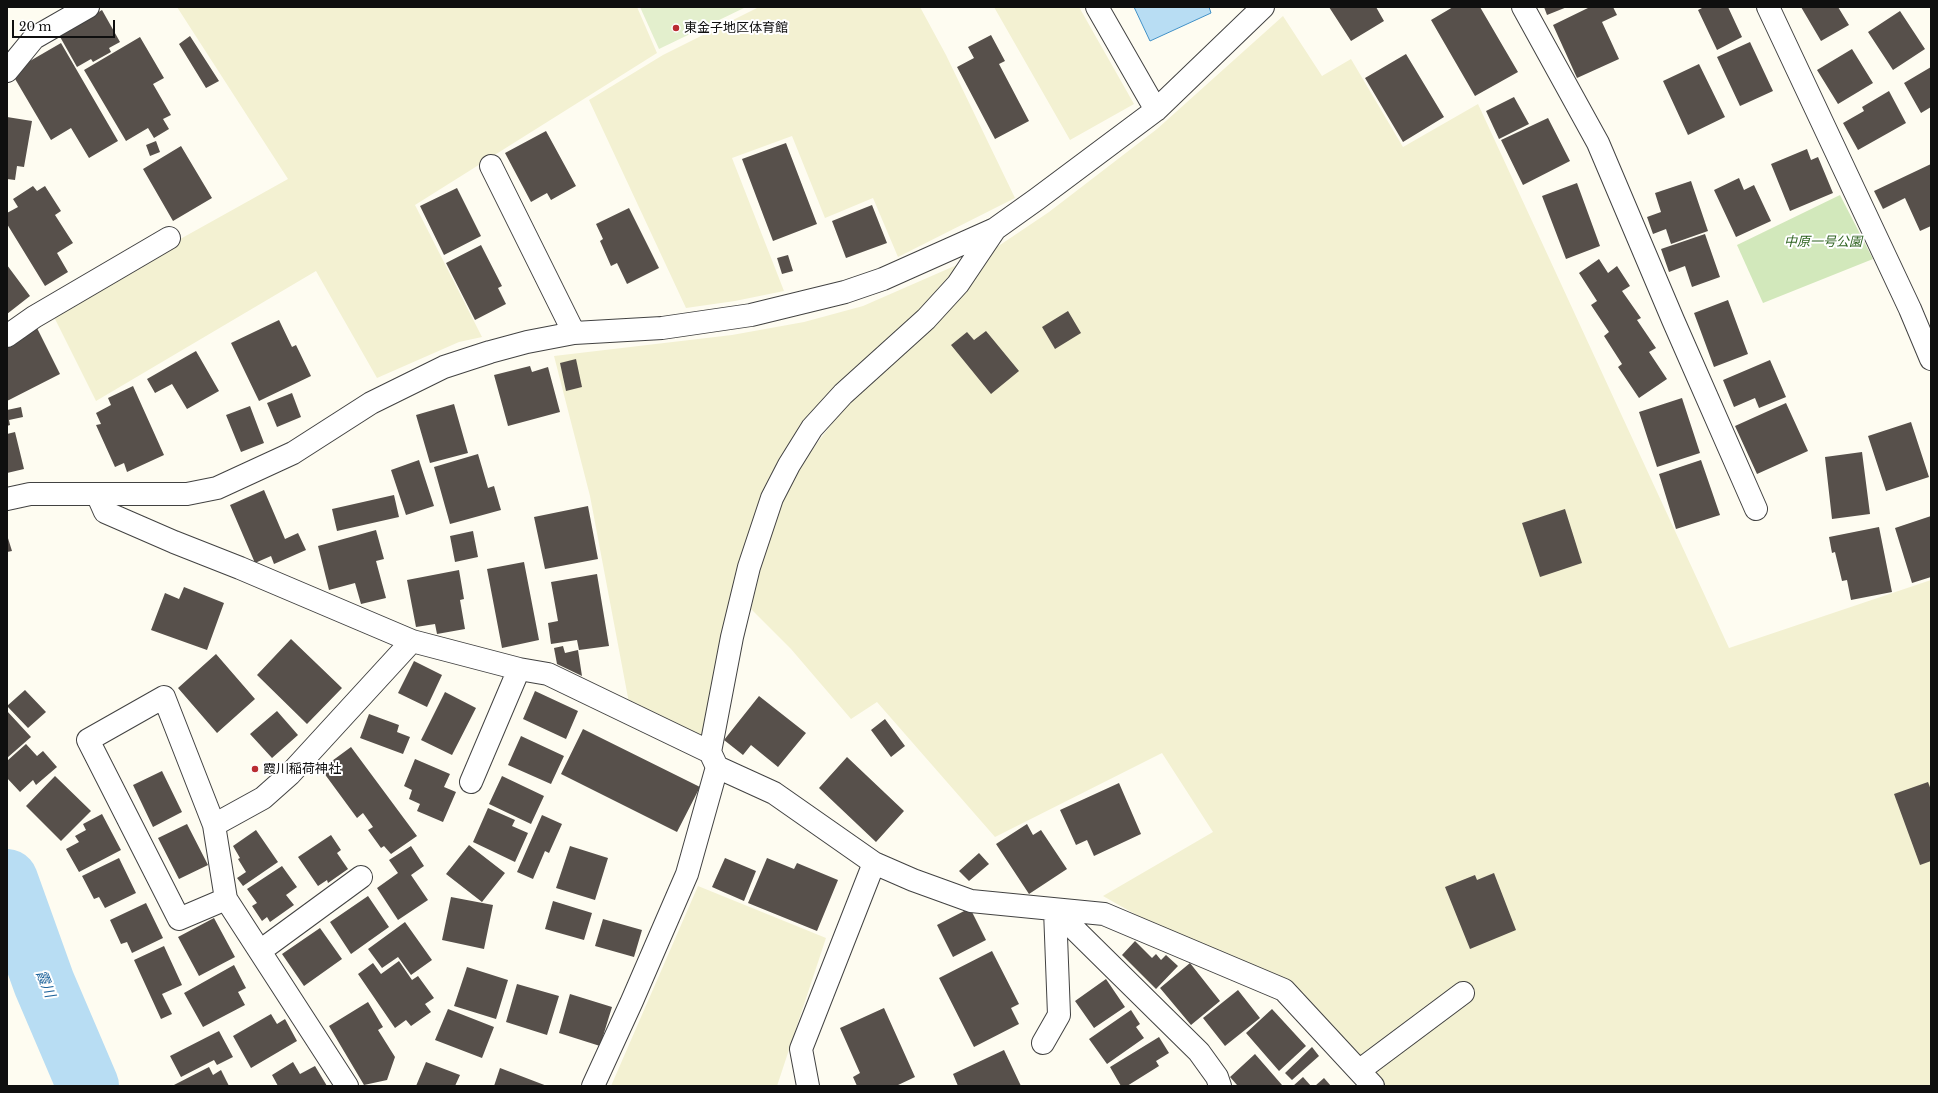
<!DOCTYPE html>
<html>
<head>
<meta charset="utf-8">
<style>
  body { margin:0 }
  #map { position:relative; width:1938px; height:1093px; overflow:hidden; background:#fefcf1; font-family:"Libre Baskerville",serif }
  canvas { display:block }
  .frame { position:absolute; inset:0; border:8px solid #0f0f0f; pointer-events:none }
  .scale { position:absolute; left:12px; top:20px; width:103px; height:18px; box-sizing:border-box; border:2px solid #0f0f0f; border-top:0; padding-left:5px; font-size:12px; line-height:14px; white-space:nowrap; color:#0f0f0f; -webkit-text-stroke:3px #fff; paint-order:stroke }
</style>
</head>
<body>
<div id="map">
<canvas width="1938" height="1093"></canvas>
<div class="frame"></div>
<div class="scale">20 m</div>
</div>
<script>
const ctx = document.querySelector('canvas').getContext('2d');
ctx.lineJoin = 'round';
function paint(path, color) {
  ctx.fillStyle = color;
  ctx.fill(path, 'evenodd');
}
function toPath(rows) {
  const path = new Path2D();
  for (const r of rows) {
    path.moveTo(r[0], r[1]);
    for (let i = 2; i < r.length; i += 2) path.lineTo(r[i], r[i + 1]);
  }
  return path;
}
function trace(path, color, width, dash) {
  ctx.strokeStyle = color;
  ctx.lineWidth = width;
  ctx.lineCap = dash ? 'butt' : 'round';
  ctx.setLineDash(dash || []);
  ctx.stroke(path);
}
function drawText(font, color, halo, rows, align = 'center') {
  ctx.font = font + ' "Libre Baskerville","Noto Sans JP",serif';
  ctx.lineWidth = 4;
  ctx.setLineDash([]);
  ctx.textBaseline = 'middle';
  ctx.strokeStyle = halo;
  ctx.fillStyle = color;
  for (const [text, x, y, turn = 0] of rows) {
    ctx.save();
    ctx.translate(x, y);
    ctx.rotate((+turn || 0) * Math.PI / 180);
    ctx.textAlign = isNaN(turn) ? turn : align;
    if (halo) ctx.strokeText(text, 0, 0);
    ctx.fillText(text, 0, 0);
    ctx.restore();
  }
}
const farmland = toPath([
  [177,7,637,7,657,53,415,205,482,337,459,342,377,378,316,271,96,401,51,311,288,179],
  [759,7,920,7,946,55,1015,198,898,257,873,198,825,218,792,136,732,158,784,291,735,301,686,308,589,100,663,55],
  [994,7,1079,7,1134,104,1070,140],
  [1283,16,1322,76,1351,59,1403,147,1478,104,1729,648,1931,580,1931,1086,1373,1086,1278,995,1103,896,1213,832,1162,753,995,837,877,702,851,719,791,649,751,609,767,541,794,474,845,406,938,322,997,247,1049,212,1157,129],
  [959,264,959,270,926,305,836,388,735,585,718,652,704,736,698,736,629,703,590,496,554,356,732,335,804,322,863,306],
  [698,886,826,938,777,1086,611,1086]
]);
const green = toPath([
  [1840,195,1873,259,1763,303,1737,245]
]);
const pitch = toPath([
  [640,7,746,7,659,49]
]);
const water = toPath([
  [1134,7,1209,7,1211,13,1150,41,1134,7]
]);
const river = toPath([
  [7,880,44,983,88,1086]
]);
const building = toPath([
  [1329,7,1376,7,1384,21,1351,41],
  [1453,7,1480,7,1518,72,1475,96,1431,20],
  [1544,7,1567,7,1547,15],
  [1590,7,1613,7,1617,15,1602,22,1619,59,1577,78,1553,25],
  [1704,7,1728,7,1742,37,1717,50,1698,10],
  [1801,7,1838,7,1849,25,1821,41],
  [102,10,120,42,109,48,111,52,93,62,91,59,77,67,59,35],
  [1900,11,1925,49,1893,70,1868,32],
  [991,35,1005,61,999,64,1029,121,995,139,957,67,974,58,968,47],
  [190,36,219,81,206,88,179,44],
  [140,37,164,78,153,84,171,115,163,119,169,129,154,138,148,128,126,141,84,70],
  [1750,42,1773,91,1740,106,1717,57],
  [61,43,118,141,89,158,71,128,51,140,11,72],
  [1852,49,1873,83,1838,104,1817,70],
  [1406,54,1444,117,1403,142,1365,78],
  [1699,64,1725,117,1688,135,1663,81],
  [1931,67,1931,107,1921,113,1904,83],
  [1889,91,1906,123,1858,150,1843,123,1864,111,1862,107],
  [1514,97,1529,124,1499,139,1486,111],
  [7,117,32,121,24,167,17,166,15,180,7,179],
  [1548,118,1570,161,1523,185,1501,140],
  [546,131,576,186,551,200,547,193,531,202,505,153],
  [156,141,160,152,150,156,146,145],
  [786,143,817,224,773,241,742,159],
  [181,146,212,198,173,221,143,169],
  [1807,149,1811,160,1818,157,1833,193,1790,211,1771,164],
  [1931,164,1931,226,1920,231,1905,198,1883,209,1874,191],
  [1739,178,1744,190,1754,185,1771,221,1736,237,1714,190],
  [1691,181,1708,231,1671,244,1666,229,1653,234,1647,217,1661,212,1655,193],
  [1577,183,1600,246,1566,259,1542,196],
  [33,186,37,191,45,186,61,211,55,215,73,243,57,253,68,272,45,286,7,224,7,213,18,207,13,199],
  [457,188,481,236,444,255,420,206],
  [872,205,887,243,846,258,832,221],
  [629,208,659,268,627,284,617,263,611,266,600,241,603,239,596,224],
  [1705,234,1720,277,1692,287,1685,266,1669,272,1661,249],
  [481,245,502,286,498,288,506,304,475,320,446,263],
  [788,255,793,271,782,274,777,258],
  [1599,259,1608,273,1617,266,1630,286,1622,291,1641,318,1637,320,1656,348,1649,352,1667,379,1639,398,1618,367,1622,364,1604,336,1609,332,1591,305,1597,301,1579,273],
  [7,265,30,296,7,314],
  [1728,300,1748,354,1714,367,1694,313],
  [1068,311,1081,333,1055,349,1042,327],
  [279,320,292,347,296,345,311,376,259,401,231,343],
  [36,326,60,374,7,401,7,340],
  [986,331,1019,371,991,394,951,345,967,332,974,340],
  [196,351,219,391,187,409,172,384,155,393,147,379],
  [576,359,582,387,566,391,560,363],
  [1770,360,1786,397,1759,408,1755,398,1734,407,1723,380],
  [530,366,532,372,548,367,560,412,508,426,494,375],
  [133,386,164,455,127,472,124,463,115,467,96,425,101,424,96,413,111,405,108,398],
  [292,393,301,417,277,427,267,403],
  [1682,398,1700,453,1657,467,1639,412],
  [1786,403,1808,451,1757,474,1735,426],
  [454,404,468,453,430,463,416,415],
  [250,406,264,443,241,452,226,415],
  [21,407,23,417,9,420,10,425,7,426,7,410],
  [1911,422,1929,477,1886,491,1868,436],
  [15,432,24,469,7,473,7,434],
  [1862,452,1870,514,1832,519,1825,457],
  [478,454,488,488,494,486,501,510,450,524,434,467],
  [419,460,434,506,406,515,391,470],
  [1701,460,1720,515,1676,529,1659,474],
  [264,490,285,539,298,533,306,550,274,564,271,556,255,563,230,505],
  [394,495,399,517,337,531,332,509],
  [588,506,598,559,545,569,534,517],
  [1565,509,1582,563,1540,577,1522,523],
  [1931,516,1931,577,1912,583,1895,528],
  [1879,527,1892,592,1851,600,1847,580,1842,581,1835,552,1832,553,1829,537],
  [376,530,384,559,376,561,386,598,361,604,355,583,329,590,318,546],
  [473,531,478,557,455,562,450,536],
  [7,535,12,551,7,552],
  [524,562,539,640,502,648,487,569],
  [459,570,464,599,460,600,465,629,437,634,435,624,416,627,407,580],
  [597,574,609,646,579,650,577,640,551,644,548,623,558,621,551,582],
  [184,587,224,603,207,650,151,630,165,593,179,599],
  [291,639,342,688,307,724,257,675],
  [563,646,565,653,578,650,582,676,557,664,554,648],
  [216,654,255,699,217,733,178,688],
  [414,661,442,675,427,707,398,693],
  [25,690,46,712,28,728,7,706],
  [535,691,578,711,566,739,523,719],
  [445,692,476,708,452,755,421,740],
  [759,696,806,733,778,767,751,745,743,755,724,740],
  [7,711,31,737,7,758],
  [277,711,298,735,272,758,250,734],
  [369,714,399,725,397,732,410,737,403,754,360,738],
  [885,719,905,746,891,757,871,730],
  [583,729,700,787,677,832,561,774],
  [521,736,564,756,551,784,508,765],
  [26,744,37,756,43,751,57,767,36,785,33,780,20,792,7,778,7,761],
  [351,747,417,836,391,854,384,846,381,848,368,830,373,827,363,813,357,818,321,769],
  [847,757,904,811,876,842,819,788],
  [415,759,450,774,444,787,456,792,443,822,417,811,420,804,409,799,412,790,404,786],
  [162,771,182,812,153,827,133,785],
  [55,776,91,811,61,841,26,806],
  [502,776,544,796,531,824,489,804],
  [1928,782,1931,790,1931,861,1920,865,1894,794],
  [1119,783,1141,834,1094,856,1087,840,1076,845,1060,810],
  [488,808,515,820,512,826,528,833,515,862,473,842],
  [102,814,121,850,79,872,66,849,79,842,75,836,86,830,83,824],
  [542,815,562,824,549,853,545,851,533,879,517,872],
  [187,824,208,865,179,879,158,838],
  [1027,824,1033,835,1041,830,1067,869,1029,894,996,844],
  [256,830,278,862,243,886,237,878,246,872,238,859,240,858,233,846],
  [331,835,341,850,337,853,348,869,328,883,327,880,318,886,298,857],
  [469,845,505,873,482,902,446,874],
  [411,846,424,866,411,875,428,900,398,920,377,888,398,873,389,860],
  [570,846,608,858,595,900,556,888],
  [979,853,989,864,969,881,959,871],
  [119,858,136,893,105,908,99,897,94,899,82,876],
  [725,858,756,871,744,901,712,887],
  [767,858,794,869,797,863,838,880,817,931,748,903],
  [282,866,297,887,286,895,294,905,270,922,267,917,262,921,252,906,257,903,247,889],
  [1494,873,1516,930,1470,949,1445,887,1475,875,1477,880],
  [368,896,389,927,351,954,330,922],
  [451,897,493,905,484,949,442,940],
  [553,901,592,913,584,940,545,929],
  [146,903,163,938,132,953,127,942,121,944,110,920],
  [970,908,986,940,953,957,937,925],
  [214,918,235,957,199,976,178,937],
  [603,919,642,930,634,957,595,946],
  [405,922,432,960,411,975,398,957,382,968,368,949],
  [320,928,342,959,304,986,282,954],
  [1135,941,1152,958,1156,954,1161,960,1166,955,1178,966,1156,989,1122,955],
  [164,946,182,985,162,994,172,1014,161,1019,134,960],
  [992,951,1019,1004,1011,1008,1019,1024,974,1047,939,978],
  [399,961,412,980,418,976,434,998,425,1004,431,1012,411,1026,406,1020,395,1028,358,974,373,963,381,974],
  [1190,963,1220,1001,1191,1025,1160,988],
  [234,965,246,988,238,992,245,1005,203,1027,184,993],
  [467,967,508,980,496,1019,454,1006],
  [1106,979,1125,1007,1094,1028,1075,1001],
  [517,984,559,996,547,1035,506,1022],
  [1238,990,1260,1018,1225,1046,1203,1018],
  [570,994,612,1007,600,1046,559,1033],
  [368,1002,383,1027,378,1030,395,1057,387,1080,364,1085,329,1026],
  [884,1008,915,1077,896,1086,857,1086,853,1077,860,1073,840,1028],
  [448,1009,494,1027,482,1058,435,1040],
  [1272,1009,1306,1046,1279,1071,1246,1033],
  [1131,1010,1140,1024,1136,1027,1144,1038,1107,1064,1089,1039],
  [271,1014,277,1024,285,1019,297,1041,251,1068,233,1036],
  [219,1031,233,1057,217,1065,214,1060,181,1077,170,1056],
  [1159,1037,1169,1053,1156,1061,1159,1066,1127,1086,1121,1086,1110,1067],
  [1312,1047,1319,1056,1292,1080,1285,1073],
  [1004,1050,1021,1086,958,1086,953,1074],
  [1255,1054,1282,1085,1281,1086,1236,1086,1237,1085,1230,1077],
  [293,1062,300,1074,315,1066,327,1086,278,1086,272,1075],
  [426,1062,460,1075,455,1086,416,1086],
  [209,1067,213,1075,221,1070,229,1086,172,1086],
  [500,1068,547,1086,494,1086],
  [1303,1077,1311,1086,1293,1086],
  [1324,1078,1331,1086,1315,1086]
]);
const minor = toPath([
  [1097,7,1156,110],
  [1523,7,1598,143,1673,320,1756,509],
  [1768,7,1910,309,1931,359],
  [7,71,34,38,88,7],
  [491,166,574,333],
  [7,336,34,317,169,238],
  [97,494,105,512,174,542,240,568,412,641,519,669,548,674,710,752],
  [7,499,30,494,187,494,217,488,293,453,371,403,444,367,490,352,527,342,574,333,662,328,751,315,845,292,883,279,995,229,1037,199,1156,110,1263,7],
  [717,767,774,793,874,863,913,880,971,901,1104,914,1284,990,1373,1086],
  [471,782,519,669],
  [214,825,263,798,290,774,412,641],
  [226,899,179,919,88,740,164,697,214,825,226,899,347,1086],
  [1055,910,1199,1052,1217,1077,1220,1086],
  [260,951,361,877],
  [1043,1043,1059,1015,1055,910],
  [1360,1070,1463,993],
  [593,1086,632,1001,687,874,717,767,710,752,732,637,749,567,772,498,789,465,812,428,843,394,926,319,958,284,995,229],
  [808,1086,801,1049,874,863]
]);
const markers = [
  [676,28,4,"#b92c32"],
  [255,769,4,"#b92c32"]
];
const poiNames = [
  ["東金子地区体育館",684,28],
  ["霞川稲荷神社",263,769]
];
const parkNames = [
  ["中原一号公園",1823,242]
];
const waterNames = [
  ["霞川",45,984,68]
];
paint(farmland, '#f3f1d2');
paint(green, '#d2e8bb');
paint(pitch, '#e3efcd');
paint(water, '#b8ddf3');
trace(water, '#4291c7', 1);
trace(river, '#b8ddf3', 62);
paint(building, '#57504b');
trace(minor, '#424242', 24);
trace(minor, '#fff', 22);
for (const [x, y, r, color] of markers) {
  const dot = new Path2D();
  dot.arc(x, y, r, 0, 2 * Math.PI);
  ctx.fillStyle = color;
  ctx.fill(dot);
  trace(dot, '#fff', 1.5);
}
drawText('13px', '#0f0f0f', '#fff', poiNames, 'left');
drawText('italic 13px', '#2f6421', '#fff', parkNames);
drawText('italic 14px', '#1d639b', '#fff', waterNames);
</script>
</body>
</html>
